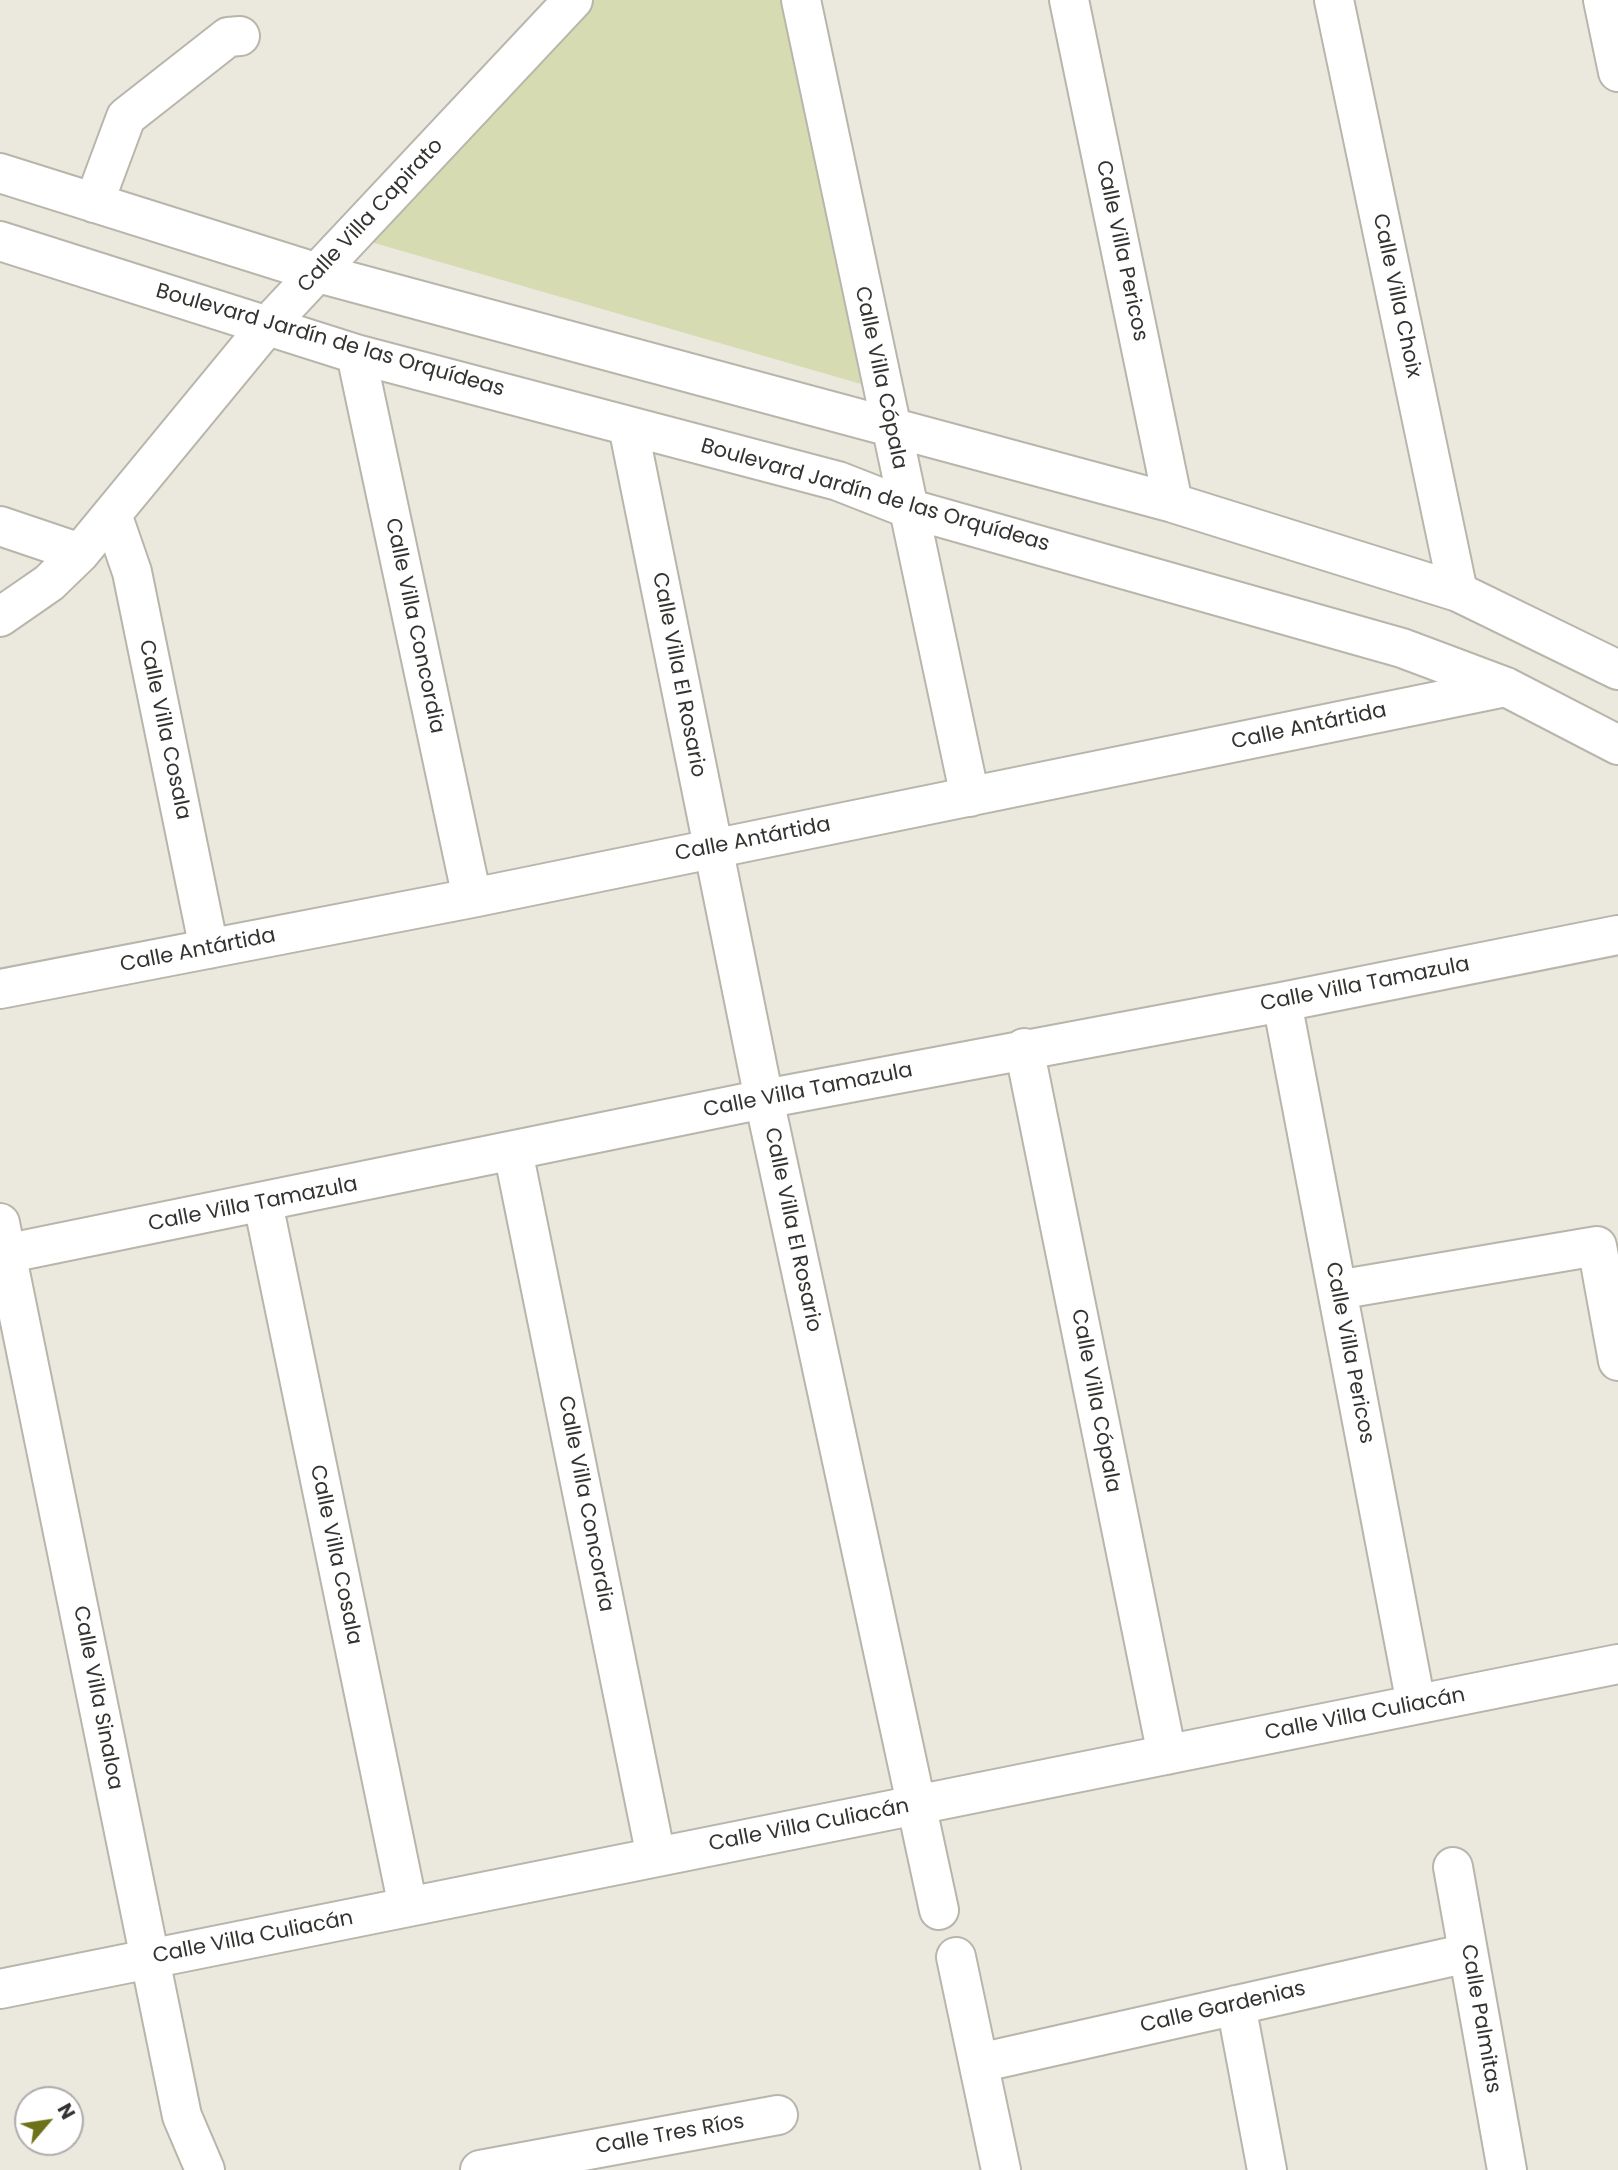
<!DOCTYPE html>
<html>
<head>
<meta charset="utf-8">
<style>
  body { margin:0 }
  #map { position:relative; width:1618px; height:2170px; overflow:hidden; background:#ebe8de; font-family:Poppins,sans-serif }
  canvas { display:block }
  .north { position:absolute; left:14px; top:2086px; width:70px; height:70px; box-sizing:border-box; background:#fff; border:2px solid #aeadac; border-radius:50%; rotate:61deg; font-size:19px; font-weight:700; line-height:28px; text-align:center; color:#353330 }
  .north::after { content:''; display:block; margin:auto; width:24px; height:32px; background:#6d7219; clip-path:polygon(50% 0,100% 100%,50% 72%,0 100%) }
</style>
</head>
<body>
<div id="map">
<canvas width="1618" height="2170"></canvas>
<div class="north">N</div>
</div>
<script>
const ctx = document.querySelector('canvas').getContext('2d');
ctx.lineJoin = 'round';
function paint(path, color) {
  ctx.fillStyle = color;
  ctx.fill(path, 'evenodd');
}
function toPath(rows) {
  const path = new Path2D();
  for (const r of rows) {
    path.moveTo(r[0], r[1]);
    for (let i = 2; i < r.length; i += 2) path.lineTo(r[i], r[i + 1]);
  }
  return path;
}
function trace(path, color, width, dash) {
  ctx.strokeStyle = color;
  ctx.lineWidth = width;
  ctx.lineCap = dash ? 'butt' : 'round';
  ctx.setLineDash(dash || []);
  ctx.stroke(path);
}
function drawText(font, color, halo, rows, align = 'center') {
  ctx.font = font + ' Poppins,sans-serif';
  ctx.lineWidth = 5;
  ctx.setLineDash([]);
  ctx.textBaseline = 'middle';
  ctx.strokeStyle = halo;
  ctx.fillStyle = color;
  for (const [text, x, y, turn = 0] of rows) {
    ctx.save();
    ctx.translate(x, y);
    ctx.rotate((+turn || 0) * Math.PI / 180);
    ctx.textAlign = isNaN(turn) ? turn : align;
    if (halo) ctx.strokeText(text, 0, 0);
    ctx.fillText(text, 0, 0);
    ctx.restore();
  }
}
const green = toPath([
  [584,0,785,0,861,384,364,240]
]);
const minor = toPath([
  [801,0,970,797],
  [1069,0,1173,503],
  [1334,0,1458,592],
  [1603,0,1618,72],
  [0,173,318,273,1173,503,1458,592,1618,670],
  [94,203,126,117,228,37,240,36],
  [0,241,356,354,838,481,907,508,1402,648,1506,687,1618,745],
  [356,354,472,898],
  [628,426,764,1099,939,1910],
  [112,514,132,572,209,949],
  [0,526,80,553],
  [0,617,49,583,80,553,267,326,573,0],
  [0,989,472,898,1506,687],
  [1282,1002,1416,1704],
  [1024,1048,1167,1755],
  [513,1151,656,1857],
  [263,1203,408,1907],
  [0,1223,182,2116,205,2170],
  [0,1255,764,1099,1282,1002,1618,935],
  [1337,1290,1597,1246,1618,1361],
  [1453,1867,1507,2170],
  [956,1957,1001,2170],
  [0,1989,1618,1664],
  [1236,2005,1267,2170],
  [979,2063,1468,1953],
  [480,2170,778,2115]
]);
const streetNames = [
  ["Calle Villa Capirato",371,216,-47],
  ["Calle Villa Pericos",1121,251,78],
  ["Calle Villa Choix",1396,296,78],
  ["Boulevard Jardín de las Orquídeas",330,341,16],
  ["Calle Villa Cópala",880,378,78],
  ["Boulevard Jardín de las Orquídeas",875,496,16],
  ["Calle Villa Concordia",414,626,78],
  ["Calle Villa El Rosario",678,675,79],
  ["Calle Antártida",1309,727,-12],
  ["Calle Villa Cosala",164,730,78],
  ["Calle Antártida",753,840,-11],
  ["Calle Antártida",198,951,-11],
  ["Calle Villa Tamazula",1365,985,-11],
  ["Calle Villa Tamazula",808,1091,-11],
  ["Calle Villa Tamazula",253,1205,-11],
  ["Calle Villa El Rosario",792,1230,78],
  ["Calle Villa Pericos",1349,1353,79],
  ["Calle Villa Cópala",1095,1401,79],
  ["Calle Villa Concordia",585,1504,79],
  ["Calle Villa Cosala",335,1555,78],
  ["Calle Villa Sinaloa",97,1698,79],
  ["Calle Villa Culiacán",1365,1715,-11],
  ["Calle Villa Culiacán",809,1826,-11],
  ["Calle Villa Culiacán",253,1938,-11],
  ["Calle Gardenias",1223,2008,-13],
  ["Calle Palmitas",1480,2019,80],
  ["Calle Tres Ríos",670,2135,-10]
];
paint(green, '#d6dbb2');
trace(minor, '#b8b5ab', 42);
trace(minor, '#fff', 38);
drawText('21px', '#353330', '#fff', streetNames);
</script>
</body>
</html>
